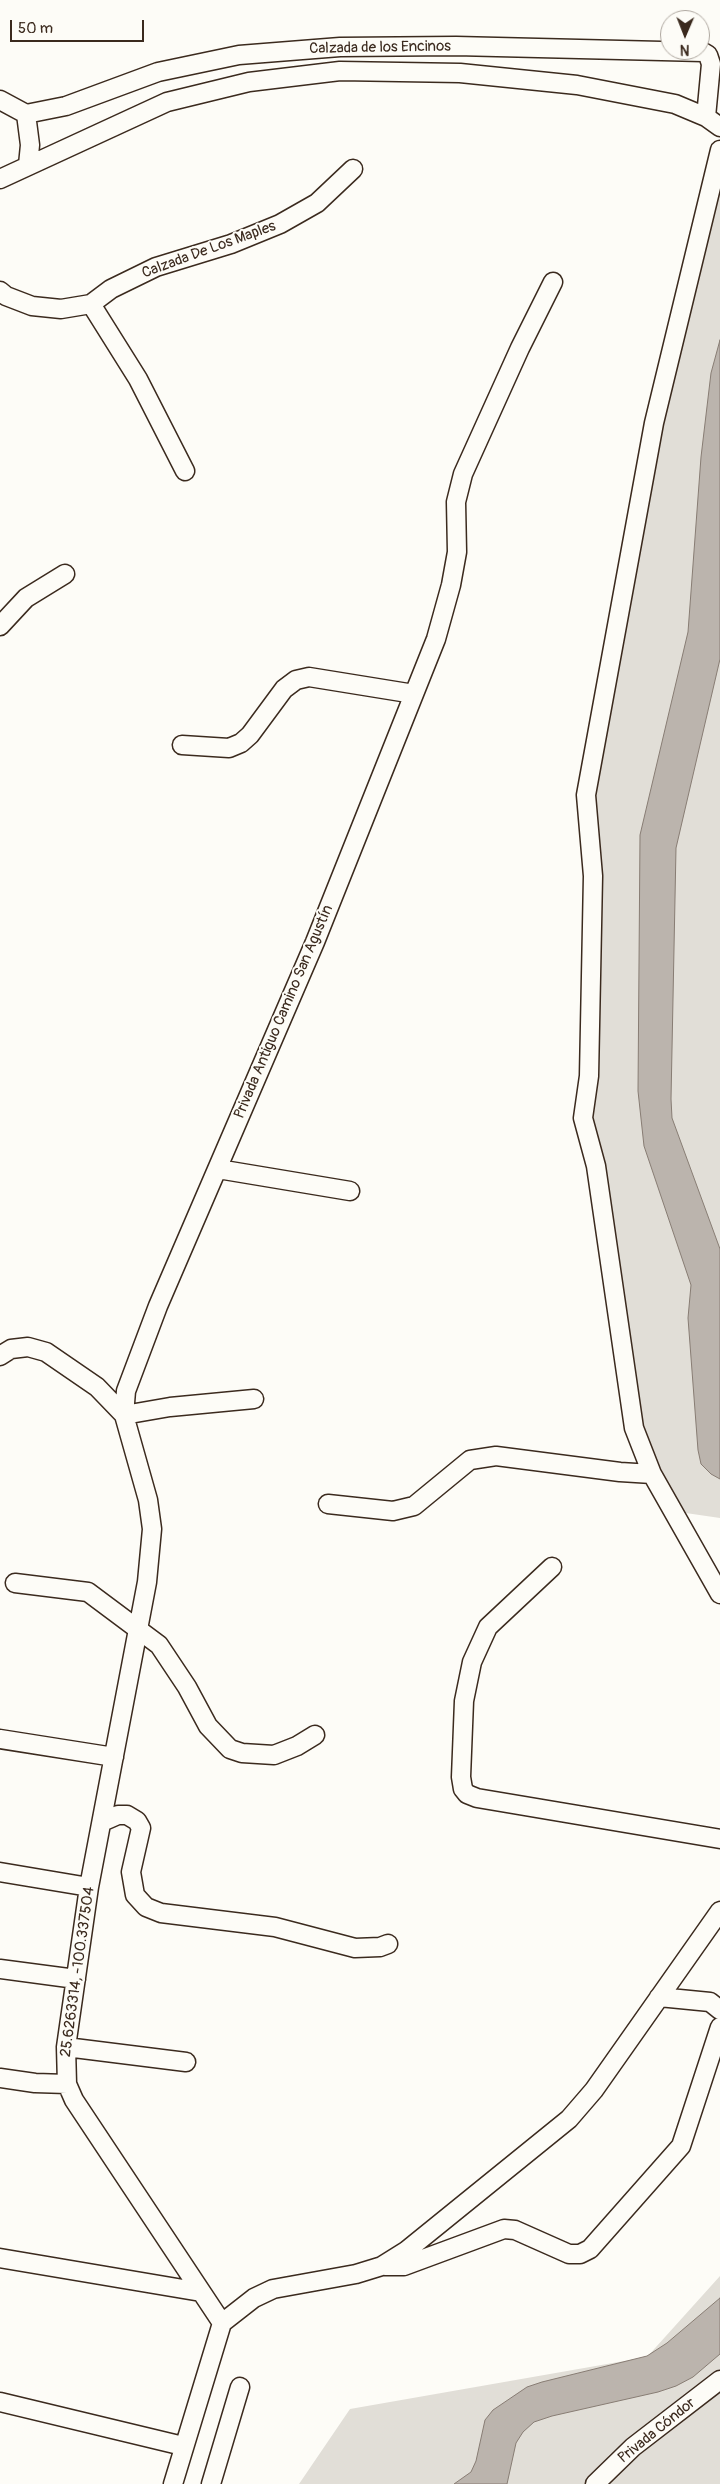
<!DOCTYPE html>
<html>
<head>
<meta charset="utf-8">
<style>
  body { margin:0 }
  #map { position:relative; width:720px; height:2484px; overflow:hidden; background:#fdfcf7; font-family:Pangolin,sans-serif }
  canvas { display:block }
  .north { position:absolute; left:660px; top:10px; width:50px; height:50px; box-sizing:border-box; background:#fdfcf7; border:1px solid #afa8a0; border-radius:50%; rotate:181deg; font-size:14px; font-weight:700; line-height:20px; text-align:center; color:#3b2a1e }
  .north::after { content:''; display:block; margin:auto; width:18px; height:22px; background:#3b2a1e; clip-path:polygon(50% 0,100% 100%,50% 72%,0 100%) }
  .scale { position:absolute; left:10px; top:20px; width:134px; height:22px; box-sizing:border-box; border:2px solid #3b2a1e; border-top:0; padding-left:6px; font-size:15px; line-height:18px; white-space:nowrap; color:#3b2a1e; -webkit-text-stroke:4px #fdfcf7; paint-order:stroke }
</style>
</head>
<body>
<div id="map">
<canvas width="720" height="2484"></canvas>
<div class="north">N</div>
<div class="scale">50 m</div>
</div>
<script>
const ctx = document.querySelector('canvas').getContext('2d');
ctx.lineJoin = 'round';
function paint(path, color) {
  ctx.fillStyle = color;
  ctx.fill(path, 'evenodd');
}
function toPath(rows) {
  const path = new Path2D();
  for (const r of rows) {
    path.moveTo(r[0], r[1]);
    for (let i = 2; i < r.length; i += 2) path.lineTo(r[i], r[i + 1]);
  }
  return path;
}
function trace(path, color, width, dash) {
  ctx.strokeStyle = color;
  ctx.lineWidth = width;
  ctx.lineCap = dash ? 'butt' : 'round';
  ctx.setLineDash(dash || []);
  ctx.stroke(path);
}
function drawText(font, color, halo, rows, align = 'center') {
  ctx.font = font + ' Pangolin,sans-serif';
  ctx.lineWidth = 4;
  ctx.setLineDash([]);
  ctx.textBaseline = 'middle';
  ctx.strokeStyle = halo;
  ctx.fillStyle = color;
  for (const [text, x, y, turn = 0] of rows) {
    ctx.save();
    ctx.translate(x, y);
    ctx.rotate((+turn || 0) * Math.PI / 180);
    ctx.textAlign = isNaN(turn) ? turn : align;
    if (halo) ctx.strokeText(text, 0, 0);
    ctx.fillText(text, 0, 0);
    ctx.restore();
  }
}
const green = toPath([
  [720,150,720,1518,672,1511,652,1474,608,1252,596,1166,589,1076,586,795,654,423],
  [720,2276,720,2484,299,2484,350,2409,647,2357]
]);
const water = toPath([
  [720,340,720,659,676,848,671,1099,672,1118,720,1249,720,1479,711,1474,701,1464,698,1450,688,1318,691,1285,644,1146,638,1091,640,835,688,632,701,457,711,373,720,340],
  [720,2298,720,2354,693,2377,676,2386,658,2392,552,2416,534,2422,523,2432,516,2443,507,2484,454,2484,471,2472,476,2461,485,2420,493,2410,527,2387,542,2382,647,2356,667,2343,720,2298]
]);
const minor = toPath([
  [0,100,26,114,66,106,158,72,239,55,340,47,456,46,703,52,708,55,711,64,706,117],
  [26,114,30,145,28,165],
  [720,150,654,423,586,795,593,876,589,1076,583,1118,596,1166,634,1428,652,1474,720,1594],
  [0,179,167,102,249,82,340,71,460,73,577,85,675,104,706,117,720,127],
  [0,291,6,296,32,306,61,309,91,304,111,289,156,267,231,244,280,224,317,203,353,169],
  [91,304,138,379,185,471],
  [0,626,26,598,65,574],
  [182,745,229,748,241,743,250,735,284,689,296,680,309,677,414,694],
  [218,1169,350,1191],
  [0,1356,11,1349,28,1347,46,1352,97,1387,124,1415,170,1407,254,1399],
  [328,1504,393,1511,414,1506,470,1460,496,1456,620,1472,652,1474],
  [552,1567,488,1627,472,1662,464,1701,461,1777,463,1789,467,1794,477,1798,720,1839],
  [15,1583,88,1592,159,1645,187,1687,208,1726,230,1749,242,1753,274,1755,297,1746,315,1735],
  [0,1739,114,1757],
  [102,1822,118,1815,127,1815,137,1821,141,1828,131,1872,135,1895,146,1907,161,1913,275,1927,355,1948,380,1947,388,1944],
  [0,1872,89,1887],
  [0,1969,76,1979],
  [659,1997,710,2002,720,2010],
  [66,2047,186,2062],
  [0,2078,35,2083,67,2084],
  [0,2258,201,2292],
  [385,2266,404,2266,504,2229,515,2230,569,2254,580,2254,590,2249,681,2146,720,2027],
  [222,2323,74,2100,67,2084,66,2047,89,1887,147,1582,152,1529,148,1500,124,1415,126,1391,158,1306,315,942,436,639,451,585,457,552,456,502,463,474,520,348,553,282],
  [222,2323,254,2298,273,2289,356,2274,382,2266,406,2251,569,2119,594,2090,720,1911],
  [0,2402,183,2446],
  [173,2484,222,2323],
  [211,2484,240,2387],
  [595,2484,633,2447,720,2380]
]);
const streetNames = [
  ["Calzada de los Encinos",380,48,-1],
  ["Calzada De Los Maples",209,250,-20],
  ["Privada Antiguo Camino San Agustín",284,1012,-67],
  ["25.6263314, -100.337504",78,1972,-82],
  ["Privada Cóndor",657,2431,-39]
];
paint(green, '#e1ded7');
paint(water, '#bbb4ad');
trace(water, '#887d74', 1);
trace(minor, '#3b2a1e', 21);
trace(minor, '#fdfcf7', 18);
drawText('15px', '#3b2a1e', '#fdfcf7', streetNames);
</script>
</body>
</html>
